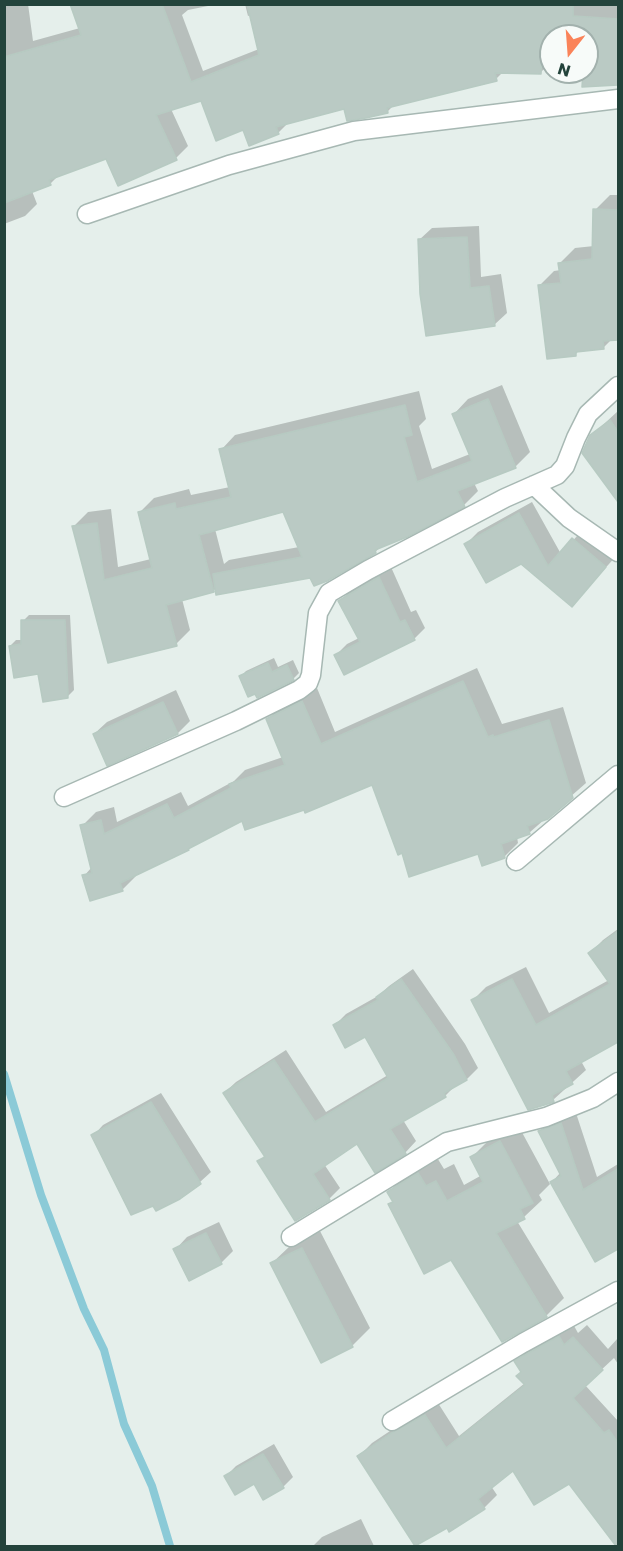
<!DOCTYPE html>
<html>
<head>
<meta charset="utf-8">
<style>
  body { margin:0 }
  #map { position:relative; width:623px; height:1551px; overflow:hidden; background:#e5efeb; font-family:Poppins,sans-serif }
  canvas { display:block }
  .frame { position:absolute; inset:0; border:6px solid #23433b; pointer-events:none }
  .north { position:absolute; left:539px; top:24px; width:60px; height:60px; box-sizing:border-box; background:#f7fbf9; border:2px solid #a2b1ad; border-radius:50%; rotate:197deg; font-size:16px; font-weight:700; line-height:24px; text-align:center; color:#23433b }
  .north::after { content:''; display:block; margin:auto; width:21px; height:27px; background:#fa8359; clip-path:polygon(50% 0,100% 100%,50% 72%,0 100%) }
</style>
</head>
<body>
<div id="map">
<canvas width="623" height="1551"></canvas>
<div class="frame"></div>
<div class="north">N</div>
</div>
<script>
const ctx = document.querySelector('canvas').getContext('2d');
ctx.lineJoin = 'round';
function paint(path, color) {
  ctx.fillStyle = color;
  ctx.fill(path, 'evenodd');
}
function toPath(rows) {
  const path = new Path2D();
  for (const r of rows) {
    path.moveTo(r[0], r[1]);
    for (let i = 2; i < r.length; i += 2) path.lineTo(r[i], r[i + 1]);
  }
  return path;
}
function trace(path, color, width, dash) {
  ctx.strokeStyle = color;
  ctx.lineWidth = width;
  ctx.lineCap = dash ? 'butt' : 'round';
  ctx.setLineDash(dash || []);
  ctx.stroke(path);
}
const shadow = toPath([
  [4,4,28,4,33,41,80,28,71,4,218,4,188,10,182,15,203,71,259,49,251,15,248,16,245,4,618,4,618,84,583,86,584,72,587,72,587,36,551,36,551,62,541,72,504,71,496,79,395,104,387,112,345,108,289,122,278,133,244,128,201,99,171,109,188,146,176,158,107,157,59,175,50,184,32,191,37,204,25,216,4,224],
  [610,195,618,195,618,338,612,339,603,348,579,350,576,354,539,286,554,271,561,270,560,263,575,248,594,246,595,210],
  [479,226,481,277,501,274,507,313,494,325,419,240,432,228],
  [502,385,530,452,515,467,474,483,478,491,464,505,382,546,375,552,311,577,217,588,213,591,182,599,190,630,176,644,109,661,74,526,88,512,111,509,118,567,151,559,140,512,154,498,189,489,191,495,230,487,221,450,235,435,419,391,426,419,419,426,432,469,470,454,454,414,468,399],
  [284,510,299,547,229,560,224,564,215,529],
  [618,411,618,499,584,453,591,436],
  [532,502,561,554,585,527,618,554,572,605,521,562,466,544,478,532],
  [391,567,411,612,416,610,425,628,414,639,336,655,347,644,359,638,340,601,351,590],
  [29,615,70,615,74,690,68,696,10,646,16,640,22,640,23,621],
  [274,658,278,667,293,660,299,673,293,679,240,677,246,671],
  [477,668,502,724,563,707,586,783,529,833,517,837,518,843,504,857,479,853,403,852,373,783,305,808,243,819,135,874,136,876,122,890,84,876,92,867,82,826,96,812,114,807,117,822,181,792,188,806,234,781,245,770,283,757,268,719,282,705,317,688,335,732],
  [176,690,190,721,178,733,108,764,94,734,107,722],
  [618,929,618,1009,616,1011,618,1014,618,1038,581,1061,586,1070,553,1100,473,1000,486,987,526,967,549,1013,609,980,590,953,603,940],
  [413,969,465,1044,478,1068,467,1079,456,1085,445,1096,403,1120,416,1141,405,1153,358,1141,324,1164,340,1188,329,1199,259,1162,265,1155,224,1093,236,1082,286,1050,326,1112,388,1075,366,1035,334,1026,346,1014,378,996,389,986],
  [161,1093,211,1172,200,1182,179,1198,93,1136,103,1125],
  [575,1110,597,1177,618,1164,618,1247,595,1260,552,1182,539,1195,542,1200,524,1217,517,1221,564,1298,546,1316,503,1340,452,1258,390,1205,394,1201,389,1192,406,1174,436,1156,444,1169,454,1164,464,1185,482,1175,472,1157,490,1139,518,1125,550,1184,561,1172,540,1131,554,1117],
  [219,1222,233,1251,221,1263,175,1250,187,1237],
  [320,1231,370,1328,352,1346,272,1263,290,1246],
  [573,1324,578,1333,587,1325,608,1349,618,1338,618,1364,614,1358,585,1385,618,1421,618,1546,569,1482,513,1469,491,1486,497,1495,484,1508,359,1456,372,1443,408,1419,438,1403,459,1436,525,1383,522,1372,516,1362,529,1349],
  [274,1444,293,1477,283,1487,226,1476,236,1466],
  [361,1519,374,1546,313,1546,322,1537]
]);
const stream = toPath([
  [4,1074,41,1195,84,1309,104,1350,124,1424,152,1486,170,1546]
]);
const building = toPath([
  [70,4,162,4,191,82,259,55,247,4,573,4,573,16,618,19,618,85,582,87,583,72,587,72,587,36,551,36,551,49,542,49,541,74,495,73,497,81,387,108,388,113,366,118,347,121,344,109,276,127,279,134,249,146,243,130,216,141,201,101,156,115,177,160,118,186,106,159,49,180,51,185,4,203,4,57,81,35,70,4],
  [593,209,618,210,618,340,603,341,604,349,576,352,576,356,547,359,538,285,561,283,558,263,592,259,593,209],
  [467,237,470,288,489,286,495,326,426,336,420,294,418,239,467,237],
  [488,399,516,468,457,491,465,507,407,537,375,550,376,553,327,581,314,586,310,578,216,595,213,574,302,557,283,512,199,535,214,592,166,605,177,646,108,663,72,526,97,523,104,580,152,568,138,512,175,503,176,509,231,497,219,449,405,405,412,435,404,437,417,482,472,461,452,414,488,399],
  [610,420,618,432,618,502,582,453,590,435,610,420],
  [519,513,548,566,572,538,606,567,572,607,521,564,486,583,464,544,519,513],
  [379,577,400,622,405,620,415,640,344,675,334,655,360,642,338,601,379,577],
  [21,620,65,620,68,698,43,702,38,674,14,678,9,646,21,644,21,620],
  [268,663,272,672,287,665,294,680,257,698,255,694,248,697,239,676,268,663],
  [463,681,488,737,493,735,494,737,549,720,573,798,548,819,527,826,530,834,501,844,505,858,482,866,478,854,409,877,402,853,398,855,372,785,305,813,304,810,245,830,242,821,188,849,189,850,120,883,123,891,90,901,82,875,92,873,80,825,101,820,104,834,167,804,174,818,231,788,229,784,285,765,266,719,302,701,321,744,463,681],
  [163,702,178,734,107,766,93,734,163,702],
  [618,931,618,1042,566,1071,573,1084,552,1095,554,1102,528,1110,471,1000,512,979,536,1025,610,984,588,953,618,931],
  [401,979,454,1055,467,1080,444,1093,446,1097,390,1129,406,1154,375,1173,357,1144,313,1174,330,1200,295,1221,257,1161,265,1157,223,1093,274,1060,315,1122,388,1078,365,1037,345,1048,333,1025,378,1000,376,997,401,979],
  [151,1102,201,1184,180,1199,156,1211,153,1206,131,1215,91,1135,151,1102],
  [561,1123,583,1190,618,1169,618,1249,595,1262,550,1182,561,1176,538,1131,561,1123],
  [500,1141,533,1203,520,1209,525,1219,496,1233,547,1317,502,1342,451,1260,424,1274,388,1204,393,1202,387,1192,418,1173,426,1186,436,1181,447,1201,483,1182,470,1157,500,1141],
  [206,1233,222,1264,189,1281,173,1249,206,1233],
  [302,1248,353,1347,321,1363,270,1263,302,1248],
  [559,1336,564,1345,573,1337,603,1370,573,1398,604,1433,609,1430,618,1443,618,1546,616,1546,569,1484,534,1505,513,1471,478,1499,485,1509,449,1532,447,1528,415,1546,357,1456,393,1432,425,1415,446,1448,525,1385,516,1376,521,1372,514,1361,559,1336],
  [263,1454,284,1488,263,1500,254,1484,235,1495,224,1476,263,1454]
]);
const minor = toPath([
  [87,214,229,165,354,131,618,99],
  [534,485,569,518,618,552],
  [64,797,236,721,299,690,308,683,311,675,318,613,329,593,368,570,505,498,557,475,565,466,576,438,588,414,618,386],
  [516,861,618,775],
  [291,1237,447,1142,546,1117,593,1098,618,1082],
  [392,1421,523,1343,618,1291]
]);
paint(shadow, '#0003');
trace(stream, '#8bcad7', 8);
paint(building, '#bacac4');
trace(building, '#b7cac2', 1.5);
trace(minor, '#a7b8b3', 21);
trace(minor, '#fff', 18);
</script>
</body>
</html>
